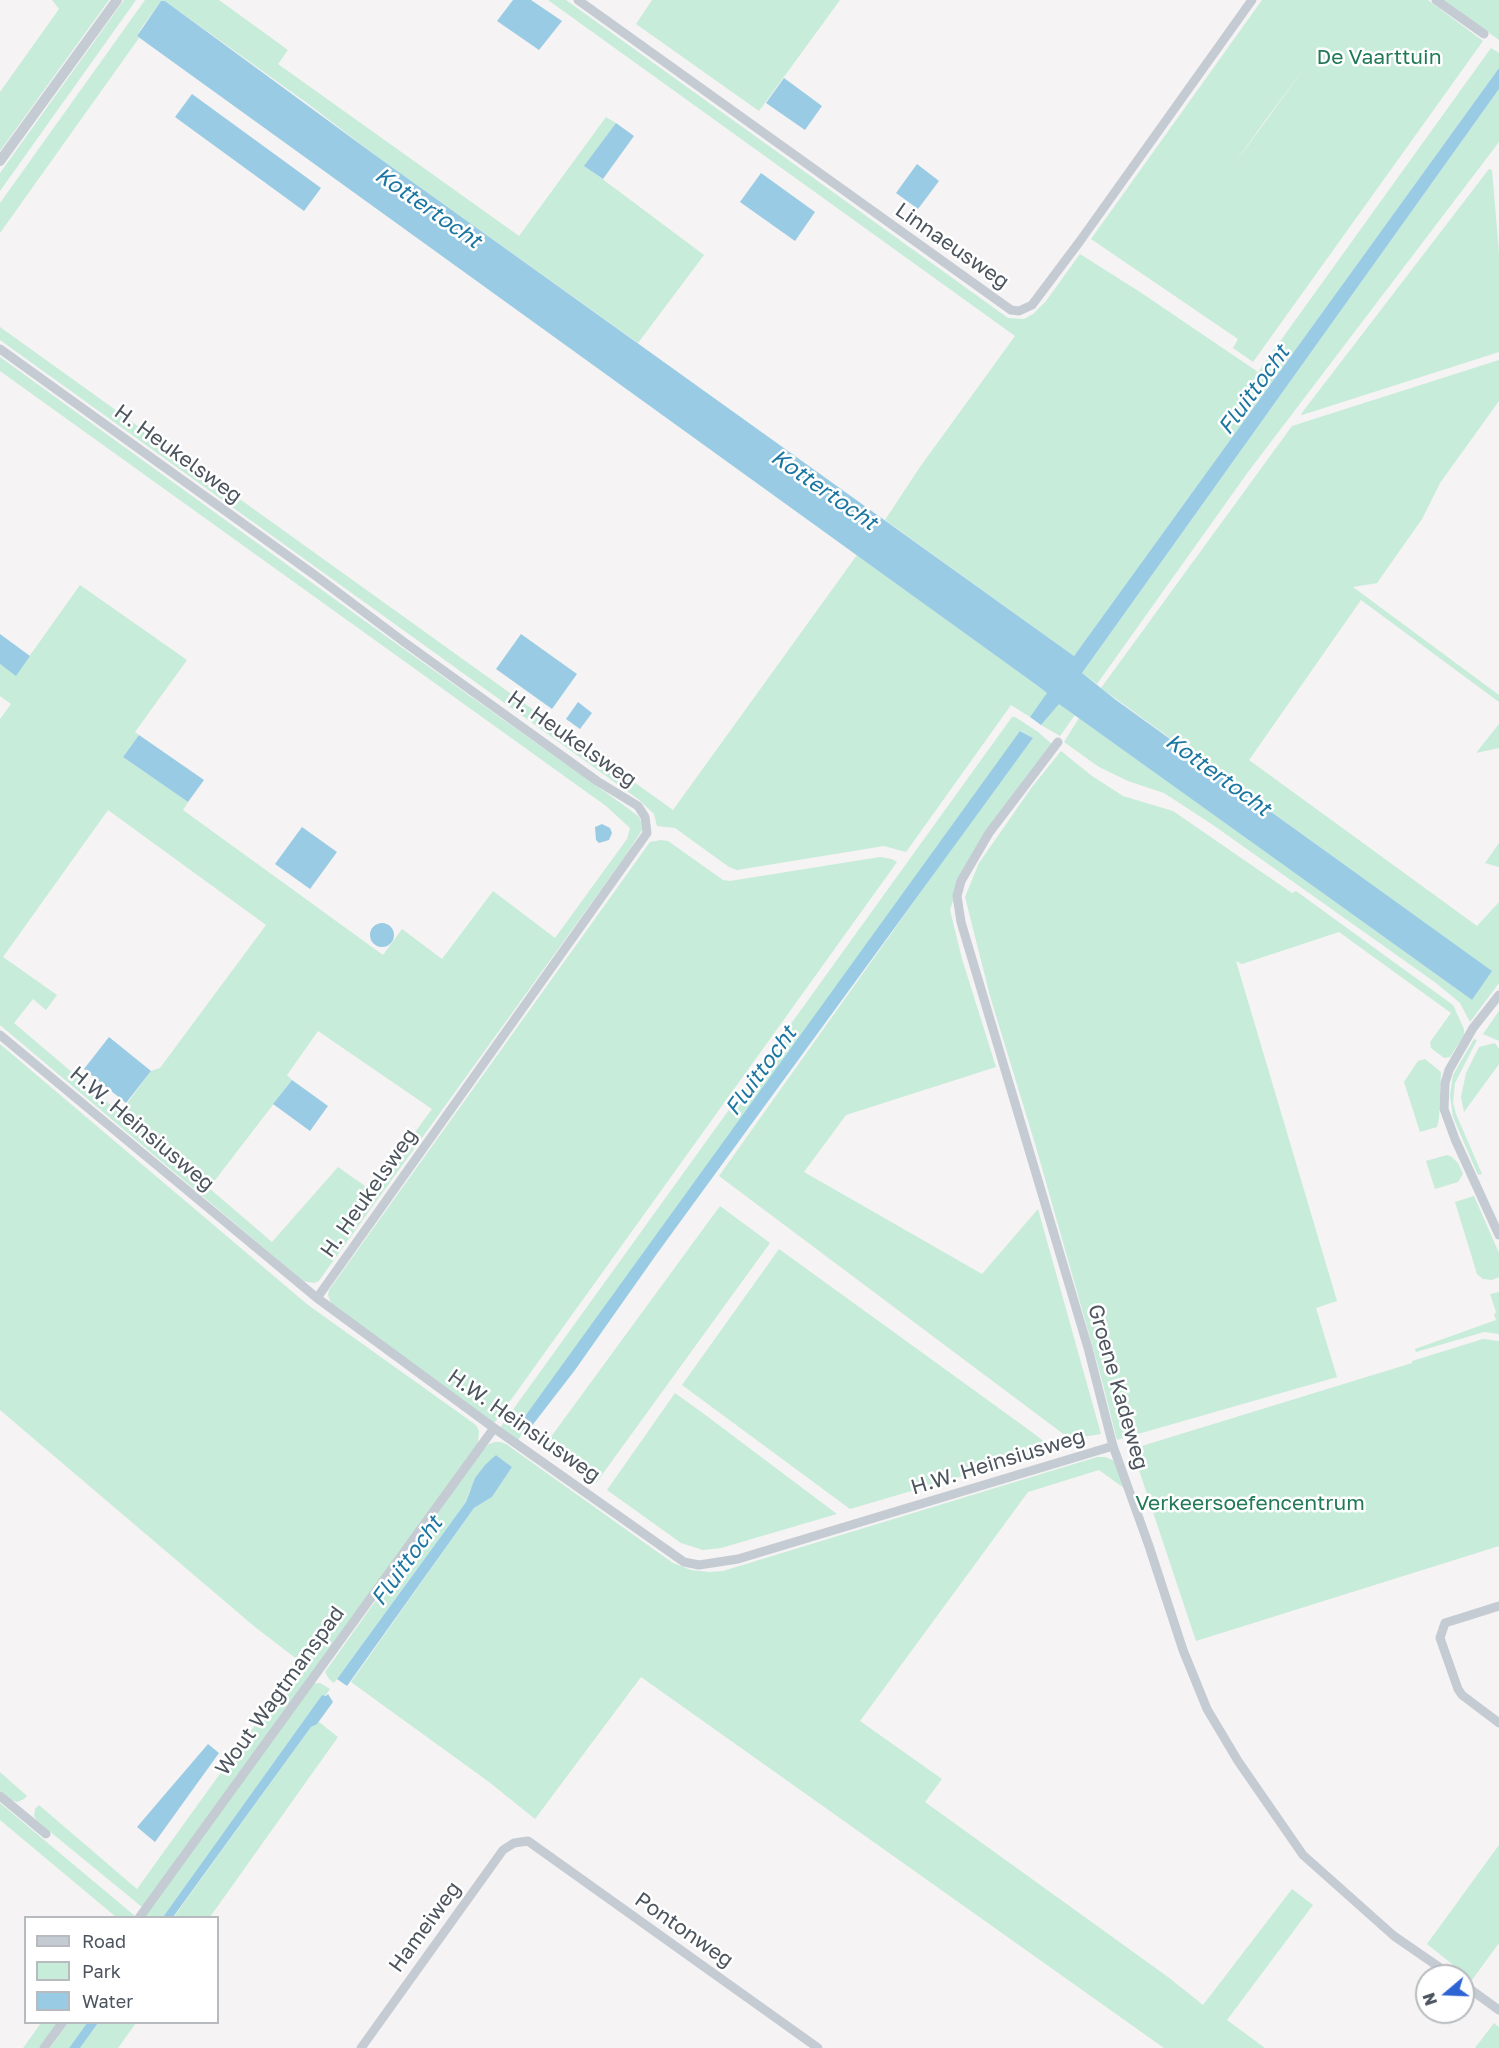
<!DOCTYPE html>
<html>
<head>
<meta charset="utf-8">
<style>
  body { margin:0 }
  #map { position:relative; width:1499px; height:2048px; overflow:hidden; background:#f5f3f3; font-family:"Golos Text",sans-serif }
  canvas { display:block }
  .legend { position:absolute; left:24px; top:1916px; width:195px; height:108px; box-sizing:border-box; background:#fff; border:2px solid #b7bbbf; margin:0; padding:8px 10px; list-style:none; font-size:18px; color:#4c545e }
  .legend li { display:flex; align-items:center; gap:12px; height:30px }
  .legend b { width:30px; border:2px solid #b7bbbf }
  .north { position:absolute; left:1415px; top:1964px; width:60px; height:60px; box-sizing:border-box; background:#fff; border:2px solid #b7bbbf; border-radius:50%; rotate:251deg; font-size:16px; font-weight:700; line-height:24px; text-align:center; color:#4c545e }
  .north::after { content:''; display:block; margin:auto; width:21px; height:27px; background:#2e63d3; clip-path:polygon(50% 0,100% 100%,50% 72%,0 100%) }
</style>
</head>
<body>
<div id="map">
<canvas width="1499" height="2048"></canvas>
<ul class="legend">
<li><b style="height:8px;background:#c5cbd2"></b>Road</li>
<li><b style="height:16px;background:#c7ecda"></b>Park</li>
<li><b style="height:16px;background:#99cce4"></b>Water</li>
</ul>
<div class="north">N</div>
</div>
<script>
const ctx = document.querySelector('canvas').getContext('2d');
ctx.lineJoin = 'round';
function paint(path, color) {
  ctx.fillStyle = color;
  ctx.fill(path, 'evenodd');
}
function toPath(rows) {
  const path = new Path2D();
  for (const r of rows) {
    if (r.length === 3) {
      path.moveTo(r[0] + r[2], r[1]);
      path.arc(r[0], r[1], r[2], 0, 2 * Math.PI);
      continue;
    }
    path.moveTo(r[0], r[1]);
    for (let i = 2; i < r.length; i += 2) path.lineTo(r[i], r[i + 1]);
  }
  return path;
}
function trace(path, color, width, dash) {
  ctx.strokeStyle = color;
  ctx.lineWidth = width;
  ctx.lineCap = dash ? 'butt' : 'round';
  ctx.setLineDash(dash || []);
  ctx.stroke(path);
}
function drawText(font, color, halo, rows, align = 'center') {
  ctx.font = font + ' "Golos Text",sans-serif';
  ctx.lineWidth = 5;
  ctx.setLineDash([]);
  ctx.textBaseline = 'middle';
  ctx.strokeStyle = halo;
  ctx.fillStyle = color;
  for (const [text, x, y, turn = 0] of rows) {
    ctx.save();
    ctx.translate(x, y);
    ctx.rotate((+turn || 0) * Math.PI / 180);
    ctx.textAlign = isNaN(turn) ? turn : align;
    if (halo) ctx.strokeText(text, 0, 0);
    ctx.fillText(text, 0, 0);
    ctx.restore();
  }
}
const green = toPath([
  [52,0,109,0,0,151,0,92,59,9],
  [124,0,136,0,0,191,0,173],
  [145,0,219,0,288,50,278,64,519,236,606,117,616,123,585,166,704,255,638,343,375,155,307,103,165,1,161,1,142,27,137,36,139,38,0,233,0,203],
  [548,0,566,0,1008,318,1024,319,1033,314,1046,301,1080,254,1140,292,1258,372,1491,48,1499,53,1499,68,1074,656,885,520,920,467,1015,336],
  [652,0,840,0,759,111,636,24],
  [1262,0,1428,0,1483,41,1253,362,1233,348,1238,339,1091,239],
  [1306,66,1230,170,1264,122],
  [1443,0,1499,0,1499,40],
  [1499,89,1499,142,1248,472,1097,684,1082,673],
  [1489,169,1492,170,1499,253,1499,352,1302,415,1301,414],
  [0,327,673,810,857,555,1048,693,1030,717,1011,705,906,852,884,846,737,870,729,867,675,828,657,826,654,814,638,799,0,340],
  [0,357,387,637,629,809,639,817,641,822,642,830,626,855,323,1275,319,1281,314,1283,303,1281,0,1025,0,719,11,704,0,696,0,664,16,675,80,585,187,660,135,732,139,735,123,757,188,802,183,810,383,955,402,929,442,959,493,891,555,938,627,839,630,828,606,806,0,371],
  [108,810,266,925,160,1068,151,1071,120,1113,14,1023,33,999,46,1010,57,995,3,957],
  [318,1031,432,1109,372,1191,338,1167,272,1242,209,1188,292,1080,287,1075],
  [1499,360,1499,401,1440,483,1422,519,1377,583,1353,587,1499,695,1499,702,1361,600,1249,760,1477,926,1499,902,1499,983,1470,1022,1460,1003,1436,983,1213,825,1164,793,1128,781,1099,767,1064,742,1079,718,1472,1000,1491,971,1101,688,1292,426],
  [1059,703,1075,715,1060,736,1041,725],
  [1012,717,1015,717,1038,732,1052,744,961,876,950,910,962,959,996,1067,846,1115,804,1172,982,1274,1038,1209,1101,1434,1070,1439,719,1176,952,848,1033,738,1021,731,519,1426,524,1431,517,1442,499,1429],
  [1499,724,1499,748,1476,753],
  [1061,751,1092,776,1123,796,1173,811,1292,893,1296,891,1453,1005,1464,1029,1464,1035,1450,1057,1444,1058,1431,1048,1430,1042,1451,1013,1339,932,1242,964,1236,961,1337,1301,1316,1308,1337,1377,1117,1440,1100,1373,1036,1147,990,996,965,897,979,863,1032,787],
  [661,840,668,841,723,880,730,881,880,857,892,859,897,862,495,1422,492,1423,332,1306,328,1295,329,1290,650,842],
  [1499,843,1499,867,1485,863],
  [1499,1011,1499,1041,1483,1034],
  [1474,1039,1477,1040,1455,1083,1453,1102,1456,1114,1482,1174,1478,1175,1453,1117,1450,1095,1453,1075],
  [1495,1043,1499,1049,1499,1064,1464,1112,1461,1097,1466,1073,1479,1047],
  [0,1044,308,1305,476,1425,479,1431,478,1443,142,1907,37,1821,34,1816,35,1809,39,1805,137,1889,289,1678,302,1663,255,1627,0,1410],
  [1425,1059,1441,1072,1439,1118,1437,1127,1420,1132,1404,1082,1418,1061],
  [1447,1155,1452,1157,1458,1163,1463,1174,1458,1182,1435,1189,1426,1161],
  [1474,1196,1499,1253,1499,1277,1492,1280,1483,1279,1477,1274,1455,1202],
  [720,1206,770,1243,596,1483,545,1445],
  [779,1249,1029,1430,1054,1449,850,1509,682,1385],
  [1499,1292,1499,1334,1484,1332,1416,1352,1415,1349,1496,1320,1494,1315,1496,1312,1490,1294],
  [1483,1339,1499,1341,1499,1546,1196,1641,1132,1449,1412,1363,1412,1361],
  [675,1393,704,1414,837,1514,721,1548,703,1550,681,1543,607,1490],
  [495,1442,500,1442,506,1444,673,1563,691,1570,709,1572,723,1571,1097,1457,1105,1457,1115,1461,1128,1491,1099,1470,1028,1492,860,1721,942,1779,925,1802,1168,1977,1203,2005,1292,1889,1313,1905,1227,2020,1265,2048,1164,2048,641,1677,535,1819,489,1782,351,1682,474,1508,492,1497,512,1467,496,1455,470,1490,466,1502,334,1683,329,1679,325,1672,482,1451,489,1444],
  [320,1683,330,1689,325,1696,322,1695,163,1917,143,1918,311,1684],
  [319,1722,338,1737,210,1917,173,1918,311,1727],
  [0,1772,27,1796,24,1799,17,1802,11,1800,0,1791],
  [0,1803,135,1916,135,1917,116,1917,0,1820],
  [1499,1845,1499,1943,1472,1980,1427,1944],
  [41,2023,59,2023,41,2048,23,2048],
  [68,2023,87,2023,69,2048,50,2048],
  [98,2023,98,2022,136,2023,118,2048,80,2048],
  [1494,2023,1499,2027,1499,2048,1475,2048]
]);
const water = toPath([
  [513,0,531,0,562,21,539,50,497,21],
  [161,1,165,1,375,155,1074,656,1499,68,1499,89,1082,673,1116,700,1492,971,1472,1000,1059,704,1041,725,1030,717,1047,693,1038,686,137,36],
  [784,78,822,106,805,130,766,103],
  [192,94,321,188,304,211,175,117],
  [616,123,634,136,603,179,584,166],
  [917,164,939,181,918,209,896,193],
  [761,173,815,212,795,241,740,202],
  [0,634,30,656,16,676,0,664],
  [521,634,577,674,552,709,496,669],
  [578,702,592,713,580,729,566,719],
  [1020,731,1033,738,656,1255,575,1370,531,1427,524,1431,518,1426],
  [139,735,204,780,188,802,123,757],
  [602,824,610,828,612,833,609,840,599,843,596,840,595,827],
  [302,827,337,852,310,889,275,864],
  [382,935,12],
  [109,1037,151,1071,126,1103,84,1069],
  [292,1080,328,1106,310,1131,273,1104],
  [496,1455,512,1467,492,1497,474,1508,347,1686,337,1679,466,1502,475,1478,485,1465],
  [328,1694,333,1702,317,1724,311,1727,173,1917,163,1917,322,1695,326,1696],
  [208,1744,219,1753,155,1842,137,1827],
  [87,2023,98,2023,80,2048,69,2048]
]);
const minor = toPath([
  [578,0,1011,310,1019,311,1032,305,1080,241,1252,0],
  [1436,0,1484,34],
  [0,349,316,576,404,642,597,781,638,806,645,817,647,833,317,1298],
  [1058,742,989,833,961,881,957,896,961,922,1088,1348,1113,1446,1149,1546,1183,1650,1207,1709,1238,1761,1303,1855,1394,1936,1452,1976],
  [1499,995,1473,1028,1449,1070,1445,1083,1444,1109,1455,1139,1499,1235],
  [0,1035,317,1298,494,1428,684,1562,699,1565,738,1559,1113,1446],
  [1499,1606,1445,1623,1440,1638,1458,1689,1462,1695,1499,1723],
  [0,1796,46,1834],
  [139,1918,494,1428],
  [1463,1984,1499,2010],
  [44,2048,63,2022],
  [361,2048,503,1850,514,1843,528,1841,818,2048]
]);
const tertiary = toPath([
  [0,161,117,0]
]);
const parkNames = [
  ["De Vaarttuin",1379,57],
  ["Verkeersoefencentrum",1250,1503]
];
const streetNames = [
  ["Linnaeusweg",952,246,35],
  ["H. Heukelsweg",178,454,36],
  ["H. Heukelsweg",572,739,35],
  ["H.W. Heinsiusweg",142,1129,40],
  ["H. Heukelsweg",369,1193,-55],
  ["Groene Kadeweg",1118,1387,74],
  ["H.W. Heinsiusweg",524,1426,35],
  ["H.W. Heinsiusweg",998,1462,-17],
  ["Wout Wagtmanspad",280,1691,-54],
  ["Hameiweg",425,1927,-54],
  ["Pontonweg",684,1930,35]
];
const waterNames = [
  ["Kottertocht",428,208,35],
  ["Fluittocht",1254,390,-54],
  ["Kottertocht",824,490,35],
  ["Kottertocht",1218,775,36],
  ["Fluittocht",761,1071,-54],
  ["Fluittocht",407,1561,-54]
];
paint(green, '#c7ecda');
paint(water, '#99cce4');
trace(minor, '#c5cbd2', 9);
trace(tertiary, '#c5cbd2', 10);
drawText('21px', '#227a58', '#fff', parkNames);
drawText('21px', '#4c545e', '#fff', streetNames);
drawText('italic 22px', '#1c76a2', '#fff', waterNames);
</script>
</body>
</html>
